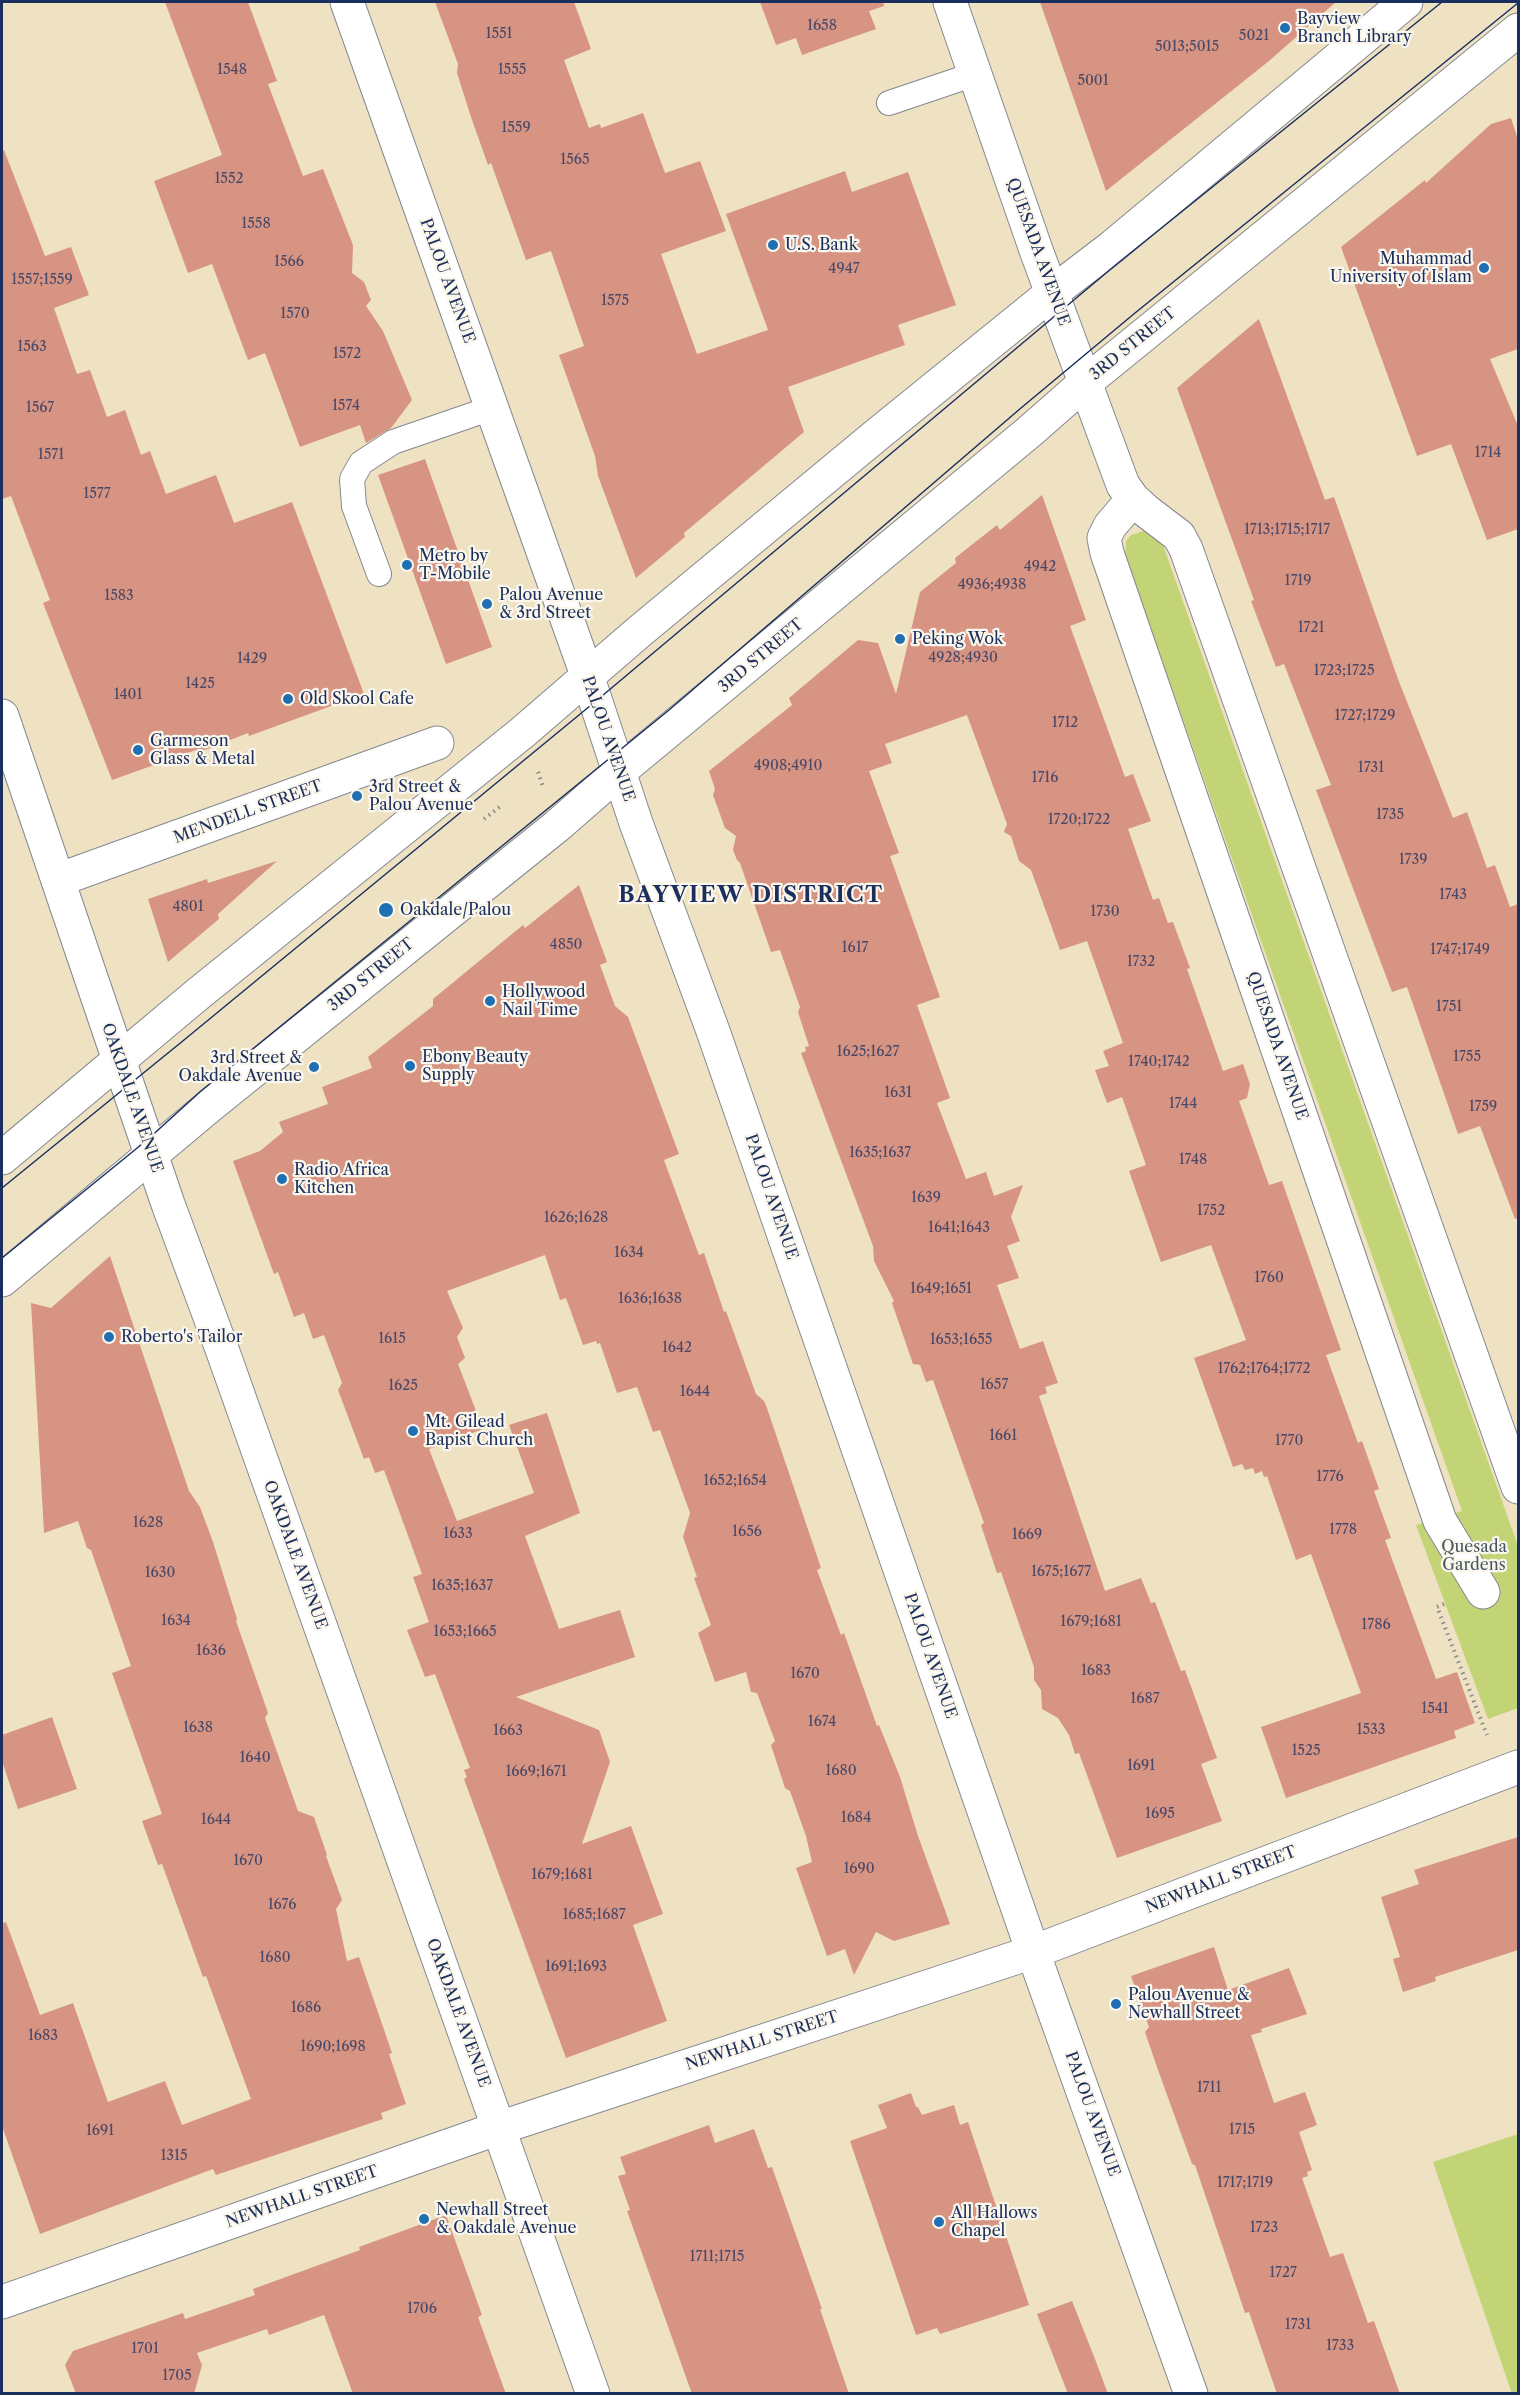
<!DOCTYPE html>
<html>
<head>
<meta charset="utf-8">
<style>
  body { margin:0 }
  #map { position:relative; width:1520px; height:2395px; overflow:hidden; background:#eee2c3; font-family:"Libre Caslon Text",serif }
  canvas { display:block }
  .frame { position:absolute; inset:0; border:3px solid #1b2f5e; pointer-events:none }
</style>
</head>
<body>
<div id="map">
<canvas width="1520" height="2395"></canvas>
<div class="frame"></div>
</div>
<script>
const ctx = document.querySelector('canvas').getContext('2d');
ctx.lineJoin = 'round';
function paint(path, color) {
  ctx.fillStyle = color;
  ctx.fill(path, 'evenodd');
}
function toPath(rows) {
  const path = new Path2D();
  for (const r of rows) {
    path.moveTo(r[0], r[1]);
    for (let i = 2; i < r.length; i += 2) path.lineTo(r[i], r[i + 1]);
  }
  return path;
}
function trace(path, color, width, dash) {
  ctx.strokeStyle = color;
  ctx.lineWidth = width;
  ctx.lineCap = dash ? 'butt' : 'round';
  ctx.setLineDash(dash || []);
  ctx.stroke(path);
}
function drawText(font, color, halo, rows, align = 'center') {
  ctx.font = font + ' "Libre Caslon Text",serif';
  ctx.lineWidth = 4.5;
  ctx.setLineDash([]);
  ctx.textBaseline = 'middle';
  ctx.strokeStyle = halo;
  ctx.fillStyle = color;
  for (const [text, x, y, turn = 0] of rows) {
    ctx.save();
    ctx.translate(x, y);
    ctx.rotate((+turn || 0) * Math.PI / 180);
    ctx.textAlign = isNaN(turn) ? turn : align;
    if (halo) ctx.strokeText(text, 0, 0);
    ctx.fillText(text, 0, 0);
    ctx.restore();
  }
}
const green = toPath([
  [1144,531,1149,531,1160,539,1163,545,1518,1546,1518,1708,1488,1719,1416,1525,1462,1511,1125,555,1126,541,1131,535],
  [1518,2134,1518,2393,1512,2394,1433,2162]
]);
const building = toPath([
  [165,2,248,2,277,81,268,84,303,176,323,169,353,245,352,273,364,282,371,300,366,306,383,331,412,400,391,428,366,443,360,425,300,447,265,353,248,360,212,264,188,273,154,181,222,155],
  [435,2,574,2,591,49,564,60,589,128,600,124,601,128,643,113,665,173,700,161,726,231,661,254,697,354,768,330,726,214,845,171,852,192,908,172,956,305,898,325,905,345,788,387,804,432,684,533,685,537,636,578,598,476,595,456,559,355,584,346,551,251,526,260,491,163,488,165,471,117,457,73,458,64],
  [760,2,883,2,884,6,869,11,876,29,802,55,796,38,776,45],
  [1040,2,1336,2,1269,61,1106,191],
  [1511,118,1518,140,1518,349,1490,359,1518,426,1518,529,1487,540,1451,444,1417,456,1341,247,1425,180,1426,183,1491,124],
  [4,150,45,256,71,247,89,295,54,308,77,374,90,370,107,417,125,410,141,455,150,451,166,494,216,475,234,523,292,502,364,694,249,736,248,733,197,753,196,750,112,780,43,603,50,600,11,496,2,499,2,151],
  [1259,319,1325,500,1334,497,1398,679,1453,818,1467,812,1487,868,1495,865,1510,907,1518,904,1518,1218,1515,1219,1480,1126,1458,1134,1407,987,1392,992,1316,790,1331,785,1284,664,1276,667,1251,601,1254,600,1177,388],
  [425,459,492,647,446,664,378,475],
  [1042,495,1086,620,1070,626,1125,777,1133,774,1151,821,1128,829,1153,900,1159,898,1168,923,1173,922,1190,968,1187,969,1223,1071,1243,1064,1250,1084,1247,1098,1239,1101,1269,1185,1282,1181,1341,1350,1326,1355,1358,1443,1362,1441,1379,1489,1374,1491,1391,1538,1385,1540,1436,1679,1457,1672,1475,1723,1454,1731,1456,1738,1286,1798,1261,1727,1361,1693,1311,1554,1296,1560,1267,1476,1264,1477,1262,1471,1255,1474,1253,1468,1245,1470,1242,1464,1233,1467,1194,1358,1246,1340,1211,1245,1161,1262,1129,1171,1146,1165,1122,1097,1107,1103,1095,1070,1109,1066,1103,1051,1123,1043,1087,941,1060,950,1031,870,1019,861,1011,836,1004,832,1007,824,967,715,885,744,892,763,869,771,899,853,890,856,940,997,917,1005,950,1098,937,1103,966,1179,986,1172,994,1196,1023,1185,1011,1217,1020,1241,1007,1246,1019,1278,997,1285,1020,1349,1043,1341,1058,1383,1045,1387,1047,1393,1039,1396,1105,1591,1141,1578,1151,1603,1155,1602,1181,1671,1185,1670,1217,1758,1201,1764,1222,1821,1117,1858,1079,1753,1075,1754,1069,1735,1058,1718,1042,1709,1041,1690,1034,1680,1034,1667,1001,1572,997,1573,981,1525,984,1523,933,1380,926,1382,920,1365,913,1364,892,1303,894,1301,874,1261,873,1246,801,1053,806,1051,805,1047,809,1046,798,1012,800,1007,780,950,771,952,740,863,737,860,733,850,736,836,725,828,713,795,715,789,709,771,792,705,789,698,858,640,878,643,896,694,920,592,956,563,955,558,997,525,1000,530],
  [277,861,218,914,219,919,168,962,148,899,207,879,208,883],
  [579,885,607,962,600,965,615,1006,628,1017,679,1154,664,1160,699,1255,704,1253,724,1312,726,1311,756,1394,764,1401,767,1408,821,1568,817,1570,841,1635,844,1633,877,1726,879,1725,900,1777,918,1836,950,1924,894,1941,876,1932,854,1975,845,1949,827,1956,796,1868,812,1862,806,1836,790,1791,785,1788,771,1745,775,1741,757,1693,751,1692,746,1672,715,1682,698,1633,711,1625,694,1578,697,1577,683,1537,690,1513,660,1430,653,1432,637,1387,617,1393,600,1343,597,1344,596,1341,583,1345,566,1298,560,1300,545,1255,447,1291,463,1328,457,1337,465,1358,458,1364,483,1429,429,1449,457,1521,534,1493,509,1425,547,1413,580,1513,525,1536,559,1629,620,1610,635,1657,516,1697,599,1730,610,1762,582,1844,631,1826,663,1914,633,1925,667,2021,566,2058,464,1779,467,1777,464,1770,470,1768,435,1674,425,1677,407,1630,429,1622,413,1577,422,1574,384,1470,375,1473,369,1457,364,1459,338,1390,342,1383,324,1335,313,1339,304,1313,294,1317,278,1272,274,1274,233,1161,260,1151,283,1132,279,1122,328,1104,322,1087,372,1068,368,1057,433,1006,433,999,523,925,525,928],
  [110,1256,189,1491,200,1507,213,1542,237,1619,236,1621,268,1713,265,1718,298,1811,314,1817,327,1855,326,1856,342,1900,336,1909,347,1961,359,1957,392,2053,389,2054,406,2104,381,2113,383,2119,216,2175,213,2169,40,2234,2,2126,2,1923,6,1922,40,2015,73,2003,108,2102,165,2081,182,2125,251,2099,206,1976,203,1977,162,1864,158,1865,142,1821,162,1814,112,1673,131,1666,91,1550,87,1548,78,1521,44,1533,31,1303,51,1308],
  [52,1717,77,1789,18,1809,2,1761,2,1735],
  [1518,1837,1518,1950,1435,1977,1436,1981,1403,1992,1393,1959,1400,1957,1381,1897,1419,1884,1414,1870],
  [1214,1947,1228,1990,1289,1968,1307,2014,1261,2029,1262,2032,1251,2035,1274,2103,1305,2092,1317,2125,1299,2132,1312,2170,1307,2172,1308,2176,1302,2178,1330,2257,1343,2253,1368,2323,1374,2321,1400,2394,1277,2394,1249,2312,1245,2313,1195,2165,1192,2164,1158,2070,1145,2032,1149,2027,1131,1976],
  [911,2093,916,2107,918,2107,922,2115,954,2105,960,2125,968,2122,1029,2305,940,2334,937,2328,916,2335,850,2141,887,2128,878,2105],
  [709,2125,715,2143,754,2129,768,2168,772,2167,822,2309,820,2309,849,2394,692,2394,627,2211,630,2210,618,2176,626,2174,620,2157],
  [446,2215,482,2315,478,2317,506,2394,353,2394,324,2315,269,2335,267,2329,197,2353,202,2365,194,2394,76,2394,65,2365,73,2351,183,2313,185,2319,255,2295,253,2289,360,2250,359,2247],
  [1072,2301,1095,2359,1108,2394,1068,2394,1037,2314]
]);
const path = toPath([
  [538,772,543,787],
  [484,819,502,805],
  [1444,1604,1437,1607,1487,1735]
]);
const service = toPath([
  [889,103,975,74],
  [379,574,354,506,352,479,361,463,393,442,492,408]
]);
const pedestrian = toPath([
  [58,880,437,743]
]);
const minor = toPath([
  [347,2,587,675],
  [950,2,1036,250,1123,485,1133,499,1145,510,1179,536,1186,549,1518,1487],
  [1133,499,1110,526,1104,538,1107,553,1440,1521,1483,1592],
  [2,716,119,1060],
  [2,2302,499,2128,1033,1952,1518,1767]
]);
const tertiary = toPath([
  [587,675,636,823,713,1031,1033,1952,1191,2394]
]);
const secondary = toPath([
  [119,1060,168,1204,223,1352,593,2394]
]);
const primary = toPath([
  [2,1158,198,994,523,732,640,631,879,433,1053,292,1112,247,1406,2],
  [2,1280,207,1108,557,826,620,771,1029,432,1086,382,1518,30]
]);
const tram = toPath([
  [2,1188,184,1040,596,701,1118,263,1442,2],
  [2,1258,147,1140,201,1091,669,710,1021,408,1135,313,1518,3]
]);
const markers = [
  [1285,28,6,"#1f6fb2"],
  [773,245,6,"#1f6fb2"],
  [1484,268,6,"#1f6fb2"],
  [407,565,6,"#1f6fb2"],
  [487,604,6,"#1f6fb2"],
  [900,639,6,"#1f6fb2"],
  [288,699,6,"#1f6fb2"],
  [138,750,6,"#1f6fb2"],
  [357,796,6,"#1f6fb2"],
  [386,910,8,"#1f6fb2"],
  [490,1001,6,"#1f6fb2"],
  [410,1066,6,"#1f6fb2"],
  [314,1067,6,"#1f6fb2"],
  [282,1179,6,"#1f6fb2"],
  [109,1337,6,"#1f6fb2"],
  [413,1431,6,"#1f6fb2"],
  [1116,2004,6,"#1f6fb2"],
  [424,2219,6,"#1f6fb2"],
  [939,2222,6,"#1f6fb2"]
];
const numberNames = [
  ["1658",822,26],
  ["1551",499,34],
  ["5021",1254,36],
  ["5013;5015",1187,47],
  ["1548",232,70],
  ["1555",512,70],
  ["5001",1093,81],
  ["1559",516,128],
  ["1565",575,160],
  ["1552",229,179],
  ["1558",256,224],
  ["1566",289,262],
  ["4947",844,269],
  ["1557;1559",42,280],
  ["1575",615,301],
  ["1570",295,314],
  ["1563",32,347],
  ["1572",347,354],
  ["1574",346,406],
  ["1567",40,408],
  ["1714",1488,453],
  ["1571",51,455],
  ["1577",97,494],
  ["1713;1715;1717",1287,530],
  ["4942",1040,567],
  ["1719",1298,581],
  ["4936;4938",992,585],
  ["1583",119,596],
  ["1721",1311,628],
  ["4928;4930",963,658],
  ["1429",252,659],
  ["1723;1725",1344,671],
  ["1425",200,684],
  ["1401",128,695],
  ["1727;1729",1365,716],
  ["1712",1065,723],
  ["4908;4910",788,766],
  ["1731",1371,768],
  ["1716",1045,778],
  ["1735",1390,815],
  ["1720;1722",1079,820],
  ["1739",1413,860],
  ["1743",1453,895],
  ["4801",188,907],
  ["1730",1105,912],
  ["4850",566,945],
  ["1617",855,948],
  ["1747;1749",1460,950],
  ["1732",1141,962],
  ["1751",1449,1007],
  ["1625;1627",868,1052],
  ["1755",1467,1057],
  ["1740;1742",1159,1062],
  ["1631",898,1093],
  ["1744",1183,1104],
  ["1759",1483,1107],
  ["1635;1637",880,1153],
  ["1748",1193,1160],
  ["1639",926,1198],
  ["1752",1211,1211],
  ["1626;1628",576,1218],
  ["1641;1643",959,1228],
  ["1634",629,1253],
  ["1760",1269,1278],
  ["1649;1651",941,1289],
  ["1636;1638",650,1299],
  ["1615",392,1339],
  ["1653;1655",961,1340],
  ["1642",677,1348],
  ["1762;1764;1772",1264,1369],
  ["1657",994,1385],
  ["1625",403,1386],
  ["1644",695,1392],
  ["1661",1003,1436],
  ["1770",1289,1441],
  ["1776",1330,1477],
  ["1652;1654",735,1481],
  ["1628",148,1523],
  ["1778",1343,1530],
  ["1656",747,1532],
  ["1633",458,1534],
  ["1669",1027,1535],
  ["1675;1677",1061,1572],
  ["1630",160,1573],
  ["1635;1637",462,1586],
  ["1634",176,1621],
  ["1679;1681",1091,1622],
  ["1786",1376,1625],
  ["1653;1665",465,1632],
  ["1636",211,1651],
  ["1683",1096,1671],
  ["1670",805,1674],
  ["1687",1145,1699],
  ["1541",1435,1709],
  ["1674",822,1722],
  ["1638",198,1728],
  ["1533",1371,1730],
  ["1663",508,1731],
  ["1525",1306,1751],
  ["1640",255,1758],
  ["1691",1141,1766],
  ["1680",841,1771],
  ["1669;1671",536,1772],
  ["1695",1160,1814],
  ["1684",856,1818],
  ["1644",216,1820],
  ["1670",248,1861],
  ["1690",859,1869],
  ["1679;1681",562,1875],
  ["1676",282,1905],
  ["1685;1687",594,1915],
  ["1680",275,1958],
  ["1691;1693",576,1967],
  ["1686",306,2008],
  ["1683",43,2036],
  ["1690;1698",333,2047],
  ["1711",1209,2088],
  ["1715",1242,2130],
  ["1691",100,2131],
  ["1315",174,2156],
  ["1717;1719",1245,2183],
  ["1723",1264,2228],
  ["1711;1715",717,2257],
  ["1727",1283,2273],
  ["1706",422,2309],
  ["1731",1298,2325],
  ["1733",1340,2346],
  ["1701",145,2349],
  ["1705",177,2376]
];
const poiNames = [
  ["Bayview",1297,19],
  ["Branch Library",1297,37],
  ["U.S. Bank",785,245],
  ["Muhammad",1472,259,"right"],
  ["University of Islam",1472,277,"right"],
  ["Metro by",419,556],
  ["T-Mobile",419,574],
  ["Palou Avenue",499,595],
  ["& 3rd Street",499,613],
  ["Peking Wok",912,639],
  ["Old Skool Cafe",300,699],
  ["Garmeson",150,741],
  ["Glass & Metal",150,759],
  ["3rd Street &",369,787],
  ["Palou Avenue",369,805],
  ["Oakdale/Palou",400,910],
  ["Hollywood",502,992],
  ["Nail Time",502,1010],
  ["Ebony Beauty",422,1057],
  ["Supply",422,1075],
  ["3rd Street &",302,1058,"right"],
  ["Oakdale Avenue",302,1076,"right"],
  ["Radio Africa",294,1170],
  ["Kitchen",294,1188],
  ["Roberto's Tailor",121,1337],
  ["Mt. Gilead",425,1422],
  ["Bapist Church",425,1440],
  ["Palou Avenue &",1128,1995],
  ["Newhall Street",1128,2013],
  ["Newhall Street",436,2210],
  ["& Oakdale Avenue",436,2228],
  ["All Hallows",951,2213],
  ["Chapel",951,2231]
];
const streetNames = [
  ["QUESADA AVENUE",1038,252,70],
  ["PALOU AVENUE",447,281,70],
  ["3RD STREET",1133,344,-39],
  ["3RD STREET",761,656,-40],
  ["PALOU AVENUE",608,739,71],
  ["MENDELL STREET",248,812,-20],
  ["3RD STREET",371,975,-39],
  ["QUESADA AVENUE",1277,1046,71],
  ["OAKDALE AVENUE",132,1098,71],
  ["PALOU AVENUE",771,1197,71],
  ["OAKDALE AVENUE",295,1555,70],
  ["PALOU AVENUE",930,1656,71],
  ["NEWHALL STREET",1221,1880,-21],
  ["OAKDALE AVENUE",458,2013,70],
  ["NEWHALL STREET",762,2041,-18],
  ["PALOU AVENUE",1092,2114,70],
  ["NEWHALL STREET",302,2197,-19]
];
const parkNames = [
  ["Quesada",1474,1547],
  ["Gardens",1474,1565]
];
const districtNames = [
  ["BAYVIEW DISTRICT",751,896]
];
paint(green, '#c3d477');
paint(building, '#d79483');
trace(service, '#848890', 26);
trace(pedestrian, '#848890', 35);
trace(minor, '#848890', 35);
trace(tertiary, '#848890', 35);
trace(secondary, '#848890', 35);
trace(primary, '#848890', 35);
trace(path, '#848890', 4, [1.5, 4.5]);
trace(service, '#fff', 24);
trace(pedestrian, '#fff', 33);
trace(minor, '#fff', 33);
trace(tertiary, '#fff', 33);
trace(secondary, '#fff', 33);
trace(primary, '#fff', 33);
trace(tram, '#1b2f5e', 1.5);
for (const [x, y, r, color] of markers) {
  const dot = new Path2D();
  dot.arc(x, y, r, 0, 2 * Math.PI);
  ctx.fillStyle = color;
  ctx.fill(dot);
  trace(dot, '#fbf7ec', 2);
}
drawText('14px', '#4a4867', null, numberNames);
drawText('16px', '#1b2f5e', '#fbf7ec', poiNames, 'left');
drawText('16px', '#1b2f5e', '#fbf7ec', streetNames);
drawText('16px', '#455864', '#fbf7ec', parkNames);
ctx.letterSpacing = '1.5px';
drawText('bold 22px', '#1b2f5e', '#fbf7ec', districtNames);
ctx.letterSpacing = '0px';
</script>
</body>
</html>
